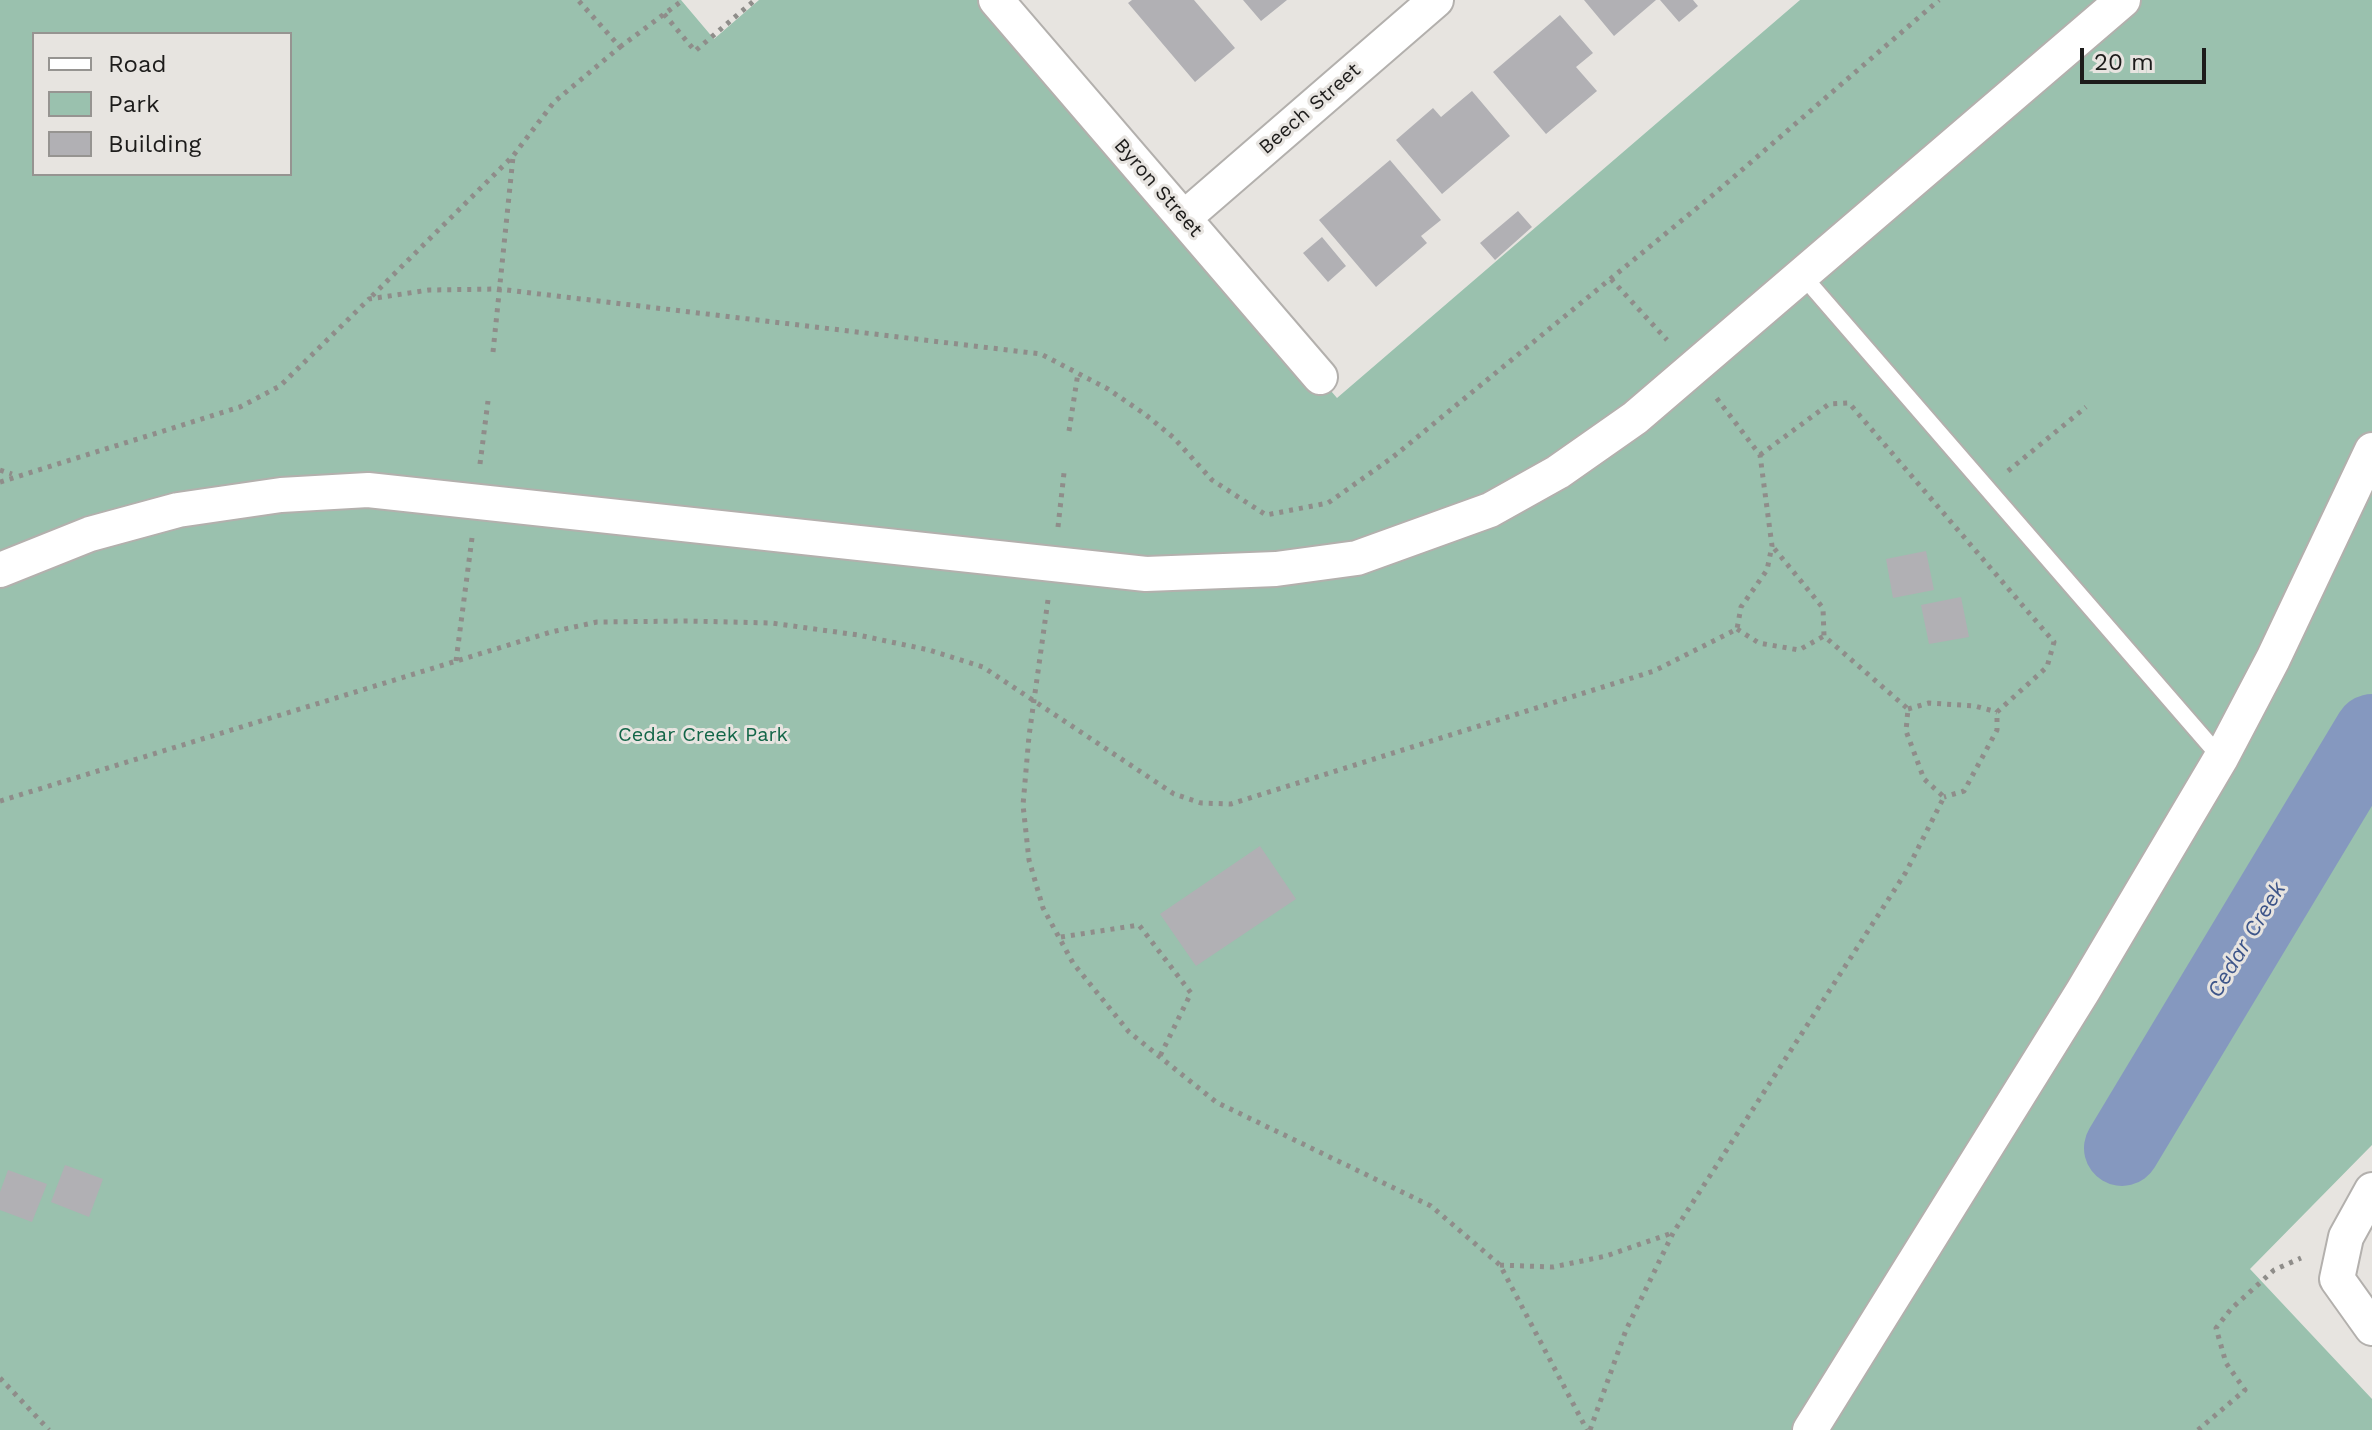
<!DOCTYPE html>
<html>
<head>
<meta charset="utf-8">
<style>
  body { margin:0 }
  #map { position:relative; width:2372px; height:1430px; overflow:hidden; background:#e7e4e0; font-family:"Work Sans",sans-serif }
  canvas { display:block }
  .legend { position:absolute; left:32px; top:32px; width:260px; height:144px; box-sizing:border-box; background:#e7e4e0; border:2px solid #969491; margin:0; padding:10px 14px; list-style:none; font-size:24px; color:#1d1c1b }
  .legend li { display:flex; align-items:center; gap:16px; height:40px }
  .legend b { width:40px; border:2px solid #969491 }
  .scale { position:absolute; left:2080px; top:48px; width:126px; height:36px; box-sizing:border-box; border:4px solid #1d1c1b; border-top:0; padding-left:10px; font-size:24px; line-height:28px; white-space:nowrap; color:#1d1c1b; -webkit-text-stroke:6px #e7e4e0; paint-order:stroke }
</style>
</head>
<body>
<div id="map">
<canvas width="2372" height="1430"></canvas>
<ul class="legend">
<li><b style="height:10px;background:#fff"></b>Road</li>
<li><b style="height:22px;background:#9ac1ae"></b>Park</li>
<li><b style="height:22px;background:#b1b0b4"></b>Building</li>
</ul>
<div class="scale">20 m</div>
</div>
<script>
const ctx = document.querySelector('canvas').getContext('2d');
ctx.lineJoin = 'round';
function paint(path, color) {
  ctx.fillStyle = color;
  ctx.fill(path, 'evenodd');
}
function toPath(rows) {
  const path = new Path2D();
  for (const r of rows) {
    path.moveTo(r[0], r[1]);
    for (let i = 2; i < r.length; i += 2) path.lineTo(r[i], r[i + 1]);
  }
  return path;
}
function trace(path, color, width, dash) {
  ctx.strokeStyle = color;
  ctx.lineWidth = width;
  ctx.lineCap = dash ? 'butt' : 'round';
  ctx.setLineDash(dash || []);
  ctx.stroke(path);
}
function drawText(font, color, halo, rows, align = 'center') {
  ctx.font = font + ' "Work Sans",sans-serif';
  ctx.lineWidth = 6;
  ctx.setLineDash([]);
  ctx.textBaseline = 'middle';
  ctx.strokeStyle = halo;
  ctx.fillStyle = color;
  for (const [text, x, y, turn = 0] of rows) {
    ctx.save();
    ctx.translate(x, y);
    ctx.rotate((+turn || 0) * Math.PI / 180);
    ctx.textAlign = isNaN(turn) ? turn : align;
    if (halo) ctx.strokeText(text, 0, 0);
    ctx.fillText(text, 0, 0);
    ctx.restore();
  }
}
const green = toPath([
  [0,0,681,0,714,39,759,0,997,0,1337,398,1800,0,2372,0,2372,1145,2250,1269,2372,1399,2372,1430,0,1430],
  [34,34,290,34,290,174,34,174]
]);
const river = toPath([
  [2122,1148,2372,732]
]);
const building = toPath([
  [1132,0,1194,0,1235,48,1195,82,1128,3],
  [1243,0,1287,0,1261,21],
  [1584,0,1656,0,1614,36],
  [1660,0,1693,0,1698,6,1679,22],
  [1560,15,1593,53,1576,67,1597,91,1546,134,1493,72],
  [1472,91,1510,136,1442,194,1396,140,1433,108,1441,117],
  [1390,160,1441,220,1421,236,1427,243,1376,287,1319,220],
  [1518,211,1532,227,1495,260,1480,243],
  [1322,237,1346,266,1328,282,1303,253],
  [1926,551,1934,590,1893,598,1886,559],
  [1961,597,1969,637,1929,644,1921,605],
  [1260,846,1296,899,1196,966,1160,914],
  [65,1165,103,1179,89,1217,51,1202],
  [8,1170,47,1184,32,1222,0,1210,0,1192]
]);
const path = toPath([
  [664,14,695,51,755,0],
  [620,47,683,0],
  [1611,279,1667,340],
  [372,296,513,156,554,102,620,47,578,0],
  [493,352,513,157],
  [1069,431,1078,373],
  [1760,455,1829,404,1849,403,2054,642,2047,667,1997,712,1997,730,1964,791,1944,797],
  [480,464,488,401],
  [0,470,12,474],
  [2008,471,2086,407],
  [0,482,240,407,280,386,369,299,429,290,498,289,1041,354,1108,389,1146,415,1174,438,1212,480,1266,515,1328,503,1393,457,1714,194,1939,0],
  [1058,527,1064,473],
  [1048,600,1029,736,1023,805,1029,860,1043,908,1073,963,1129,1032,1216,1102,1431,1206,1500,1265,1587,1430],
  [1737,629,1759,643,1799,650,1824,636],
  [456,661,472,538],
  [1908,709,1929,703,1975,706,1997,712],
  [0,801,551,632,597,622,688,621,771,623,858,635,929,650,983,667,1174,794,1201,803,1231,804,1654,671,1737,629,1741,607,1767,570,1772,546,1760,455,1715,396],
  [1061,937,1139,925,1191,993,1160,1056],
  [1500,1265,1553,1267,1606,1256,1672,1233],
  [0,1378,49,1430],
  [1590,1430,1626,1330,1673,1233,1906,872,1944,797,1924,779,1906,731,1908,709,1824,636,1823,608,1773,547],
  [2198,1430,2245,1390,2226,1363,2216,1328,2231,1309,2274,1270,2301,1258]
]);
const service = toPath([
  [1803,276,2221,758]
]);
const minor = toPath([
  [996,0,1320,377],
  [1184,218,1436,0],
  [0,570,90,534,178,510,281,495,368,490,1146,574,1276,569,1357,558,1490,510,1558,472,1635,418,2123,0],
  [2372,1190,2346,1237,2337,1279,2372,1328],
  [1810,1430,2083,991,2221,758,2273,659,2372,450]
]);
const streetNames = [
  ["Beech Street",1310,109,-41],
  ["Byron Street",1158,188,49]
];
const parkNames = [
  ["Cedar Creek Park",703,735]
];
const waterNames = [
  ["Cedar Creek",2247,940,-59]
];
paint(green, '#9ac1ae');
trace(river, '#8598bf', 76);
paint(building, '#b1b0b4');
trace(service, '#b3b0ad', 20);
trace(minor, '#b3b0ad', 38);
trace(path, '#8f8d8a', 5, [4, 6]);
trace(service, '#fff', 16);
trace(minor, '#fff', 34);
drawText('20px', '#1d1c1b', '#e7e4e0', streetNames);
drawText('20px', '#136648', '#e7e4e0', parkNames);
drawText('italic 22px', '#3d5589', '#e7e4e0', waterNames);
</script>
</body>
</html>
